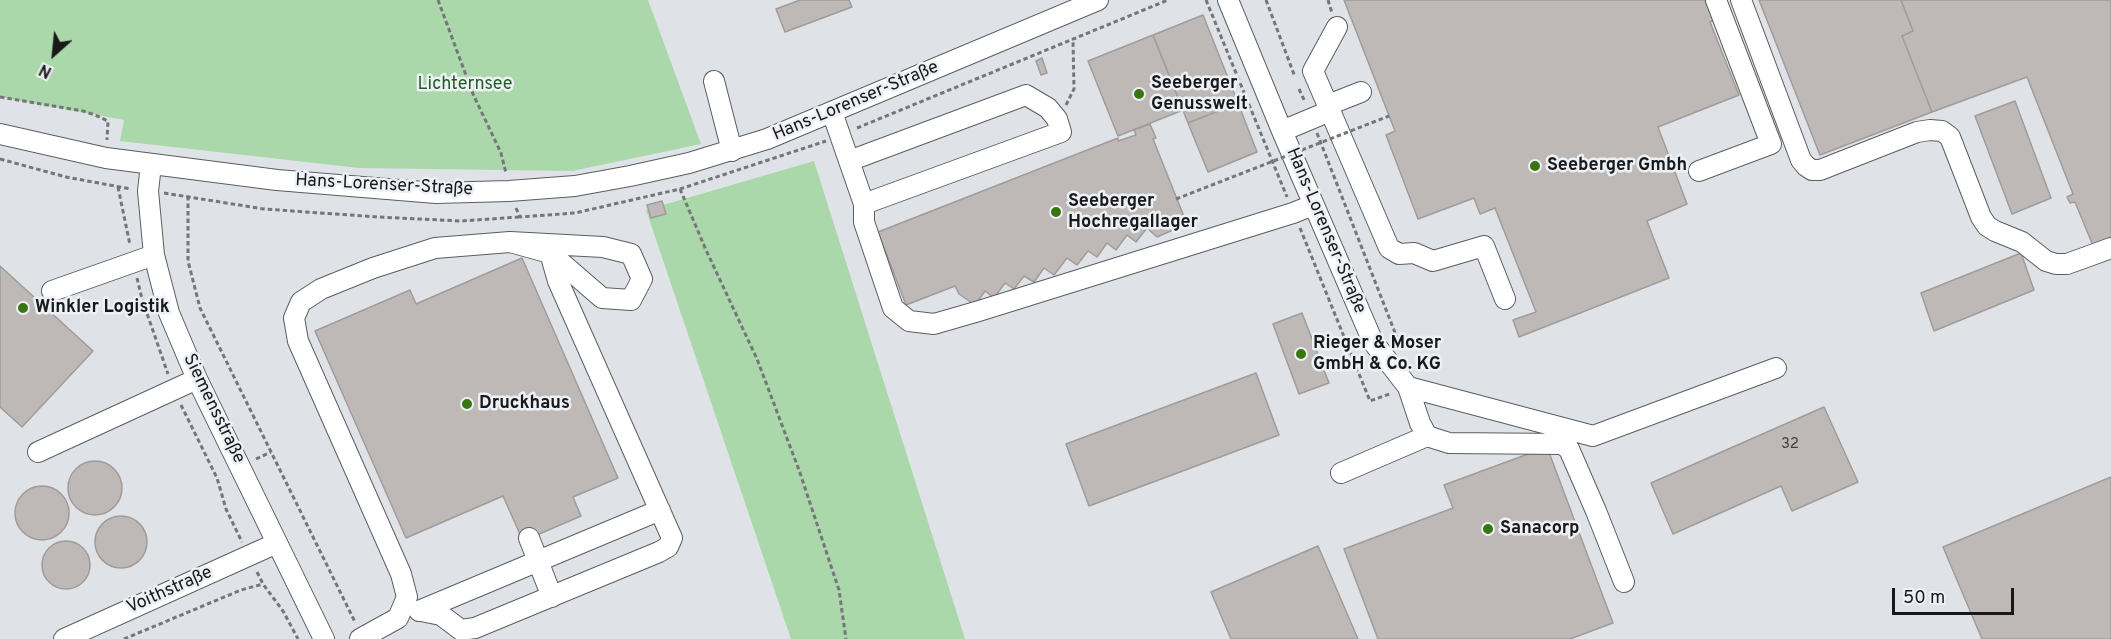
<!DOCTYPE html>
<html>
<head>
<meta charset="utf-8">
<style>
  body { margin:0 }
  #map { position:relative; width:2111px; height:639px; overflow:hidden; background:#dfe3e7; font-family:Overpass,sans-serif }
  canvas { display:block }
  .north { position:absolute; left:24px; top:24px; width:60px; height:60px; -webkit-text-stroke:4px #edf0f5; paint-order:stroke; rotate:207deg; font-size:16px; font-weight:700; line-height:24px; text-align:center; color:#18191a }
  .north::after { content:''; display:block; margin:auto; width:21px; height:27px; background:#18191a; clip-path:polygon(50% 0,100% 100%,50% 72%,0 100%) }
  .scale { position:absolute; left:1892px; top:588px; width:122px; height:27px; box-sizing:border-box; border:3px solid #18191a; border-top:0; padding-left:8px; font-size:18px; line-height:21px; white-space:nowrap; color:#18191a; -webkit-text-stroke:4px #edf0f5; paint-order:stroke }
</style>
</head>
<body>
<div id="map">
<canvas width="2111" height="639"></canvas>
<div class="north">N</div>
<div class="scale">50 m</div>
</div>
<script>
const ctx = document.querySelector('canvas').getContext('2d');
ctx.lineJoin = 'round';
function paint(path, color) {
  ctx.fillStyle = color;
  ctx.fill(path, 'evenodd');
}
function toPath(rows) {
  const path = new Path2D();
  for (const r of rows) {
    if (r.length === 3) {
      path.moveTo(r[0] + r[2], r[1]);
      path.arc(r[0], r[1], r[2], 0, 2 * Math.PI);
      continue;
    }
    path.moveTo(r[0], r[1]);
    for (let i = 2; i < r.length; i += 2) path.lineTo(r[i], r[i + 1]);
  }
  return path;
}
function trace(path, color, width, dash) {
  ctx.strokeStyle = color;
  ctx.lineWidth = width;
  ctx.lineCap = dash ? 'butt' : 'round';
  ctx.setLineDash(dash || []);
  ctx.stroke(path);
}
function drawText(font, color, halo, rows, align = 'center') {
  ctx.font = font + ' Overpass,sans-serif';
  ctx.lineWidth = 5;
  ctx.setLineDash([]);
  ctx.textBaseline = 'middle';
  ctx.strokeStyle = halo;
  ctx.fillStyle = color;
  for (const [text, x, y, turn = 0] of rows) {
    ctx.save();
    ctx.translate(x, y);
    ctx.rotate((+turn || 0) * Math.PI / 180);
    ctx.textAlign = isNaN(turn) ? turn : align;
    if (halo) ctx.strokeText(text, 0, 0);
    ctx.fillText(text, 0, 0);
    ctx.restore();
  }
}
const green = toPath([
  [0,0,648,0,701,144,572,171,359,168,120,141,124,120,0,97],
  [814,161,965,639,791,639,646,210]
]);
const building = toPath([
  [800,0,849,0,852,7,785,32,776,9,800,0],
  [1344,0,1711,0,1718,18,1710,22,1739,95,1658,127,1687,204,1647,221,1669,278,1519,337,1513,320,1536,312,1495,208,1480,214,1474,198,1418,219,1386,135,1395,131,1344,0],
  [1759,0,1901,0,1913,31,1902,36,1932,112,1820,155,1759,0],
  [1901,0,2111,0,2111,241,2094,248,2075,202,2070,203,2067,197,2073,194,2027,77,1932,112,1902,36,1913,31,1901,0],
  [1203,15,1238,103,1188,123,1153,35,1203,15],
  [1153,35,1183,110,1118,136,1088,61,1153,35],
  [1042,58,1047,73,1041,75,1036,61,1042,58],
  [2015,101,2051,198,2012,214,1975,116,2015,101],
  [1238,103,1257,152,1208,172,1188,123,1238,103],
  [1150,124,1156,138,1153,139,1187,224,1157,237,1147,228,1136,242,1127,235,1116,250,1107,243,1097,257,1088,251,1077,265,1067,258,1054,275,1044,268,1034,282,1024,276,1014,289,1005,283,994,298,985,291,975,305,959,294,955,286,906,305,878,232,1118,138,1118,141,1136,135,1134,130,1150,124],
  [662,201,666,214,651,218,647,205,662,201],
  [2021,253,2034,290,1934,331,1921,293,2021,253],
  [522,258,618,478,573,497,581,516,523,541,503,496,406,538,315,331,410,290,416,304,522,258],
  [0,266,93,351,22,427,0,407,0,266],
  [1302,313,1329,383,1299,394,1273,324,1302,313],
  [1256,373,1279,435,1089,506,1066,444,1256,373],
  [1824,407,1858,482,1792,511,1781,486,1673,534,1651,483,1824,407],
  [1547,447,1613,623,1570,639,1378,639,1344,549,1453,508,1444,485,1547,447],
  [95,488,27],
  [2111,477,2111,639,1982,639,1943,547,2111,477],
  [42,513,27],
  [121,542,26],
  [66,565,24],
  [1318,546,1358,639,1231,639,1211,592,1318,546]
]);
const path = toPath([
  [438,0,473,94,501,153,506,173],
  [1206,0,1287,197],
  [1266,0,1295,77],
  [1328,0,1332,13],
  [1299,89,1305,102],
  [0,97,83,111,95,115,108,121,107,140],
  [1066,105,1074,89,1073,39],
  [857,128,1168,0],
  [1317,133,1401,348],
  [0,159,66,177,131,189],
  [118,187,130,245],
  [680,189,706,250,757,359,799,470,839,590,846,639],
  [164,193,264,209,378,217,461,221,520,217],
  [188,196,188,261,200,308,355,622],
  [516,208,520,217,575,213,680,189,826,141],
  [1300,228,1370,401,1392,393],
  [137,278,142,299,168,374],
  [181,405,217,478,226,509,242,542],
  [256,459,271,452],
  [257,572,263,584,283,611,298,639],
  [124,639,241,590,263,584]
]);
const minor = toPath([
  [1228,0,1282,131,1373,342,1408,387,1420,423,1427,436,1449,443,1562,444,1569,449,1596,511,1624,582],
  [1741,0,1801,160,1806,166,1812,170,1820,170,1917,132,1930,130,1942,131,1950,137,1981,217,1987,226,1995,231,2022,242,2046,261,2056,264,2067,264,2111,248],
  [1337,27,1313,71,1389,248,1399,254,1414,253,1433,261,1484,246,1505,299],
  [714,81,732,151],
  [1328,105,1361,92],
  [832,112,864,204,864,222,893,308,909,321,934,324,979,311,1293,213,1313,205],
  [1282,131,1330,111],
  [0,134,106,158,277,180,436,193,509,191,575,186,630,176,689,163,767,139,1098,0],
  [849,161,1026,95,1048,108,1057,119,1061,132,864,204],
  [151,165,148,191,154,255,169,313,197,379,324,639],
  [1699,171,1771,144,1716,0],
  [52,291,154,255],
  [1408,387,1593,436,1776,368],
  [38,452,197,379],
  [1341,473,1427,436],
  [529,538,552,597],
  [419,611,660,510],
  [421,611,441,615,461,630,475,628,659,552,668,547,672,538,558,281,550,253],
  [64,639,277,543],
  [360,639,398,618,407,597,401,574,298,341,294,318,301,302,321,289,373,268,435,248,510,242,603,247,631,254,642,279,631,300,602,298,550,253,510,242]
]);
const pathBridge = toPath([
  [1176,199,1389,116]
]);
const markers = [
  [1139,94,6,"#3a760f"],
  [1535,166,6,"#3a760f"],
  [1056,212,6,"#3a760f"],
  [23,308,6,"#3a760f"],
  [1301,354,6,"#3a760f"],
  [467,404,6,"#3a760f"],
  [1488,529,6,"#3a760f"]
];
const numberNames = [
  ["32",1790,445]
];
const poiNames = [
  ["Seeberger",1151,84],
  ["Genusswelt",1151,105],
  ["Seeberger Gmbh",1547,166],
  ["Seeberger",1068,202],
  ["Hochregallager",1068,223],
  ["Winkler Logistik",35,308],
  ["Rieger & Moser",1313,344],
  ["GmbH & Co. KG",1313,365],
  ["Druckhaus",479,404],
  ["Sanacorp",1500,529]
];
const parkNames = [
  ["Lichternsee",465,85]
];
const streetNames = [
  ["Hans-Lorenser-Straße",856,102,-23],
  ["Hans-Lorenser-Straße",384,186,3],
  ["Hans-Lorenser-Straße",1325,231,67],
  ["Siemensstraße",213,409,64],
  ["Voithstraße",170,591,-24]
];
paint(green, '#aad8aa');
paint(building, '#beb8b7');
trace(building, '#a19b9b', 1.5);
trace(minor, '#5a5d61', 22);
trace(path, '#747679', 3, [4.5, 3]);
trace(minor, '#fff', 20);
trace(pathBridge, '#747679', 3, [4.5, 3]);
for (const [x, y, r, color] of markers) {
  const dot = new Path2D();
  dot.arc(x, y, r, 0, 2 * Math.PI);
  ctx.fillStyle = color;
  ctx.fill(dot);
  trace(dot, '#edf0f5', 2);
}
drawText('15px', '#424141', null, numberNames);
drawText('bold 18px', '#18191a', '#edf0f5', poiNames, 'left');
drawText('18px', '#1d5e23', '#edf0f5', parkNames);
drawText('18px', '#18191a', '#edf0f5', streetNames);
</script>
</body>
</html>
